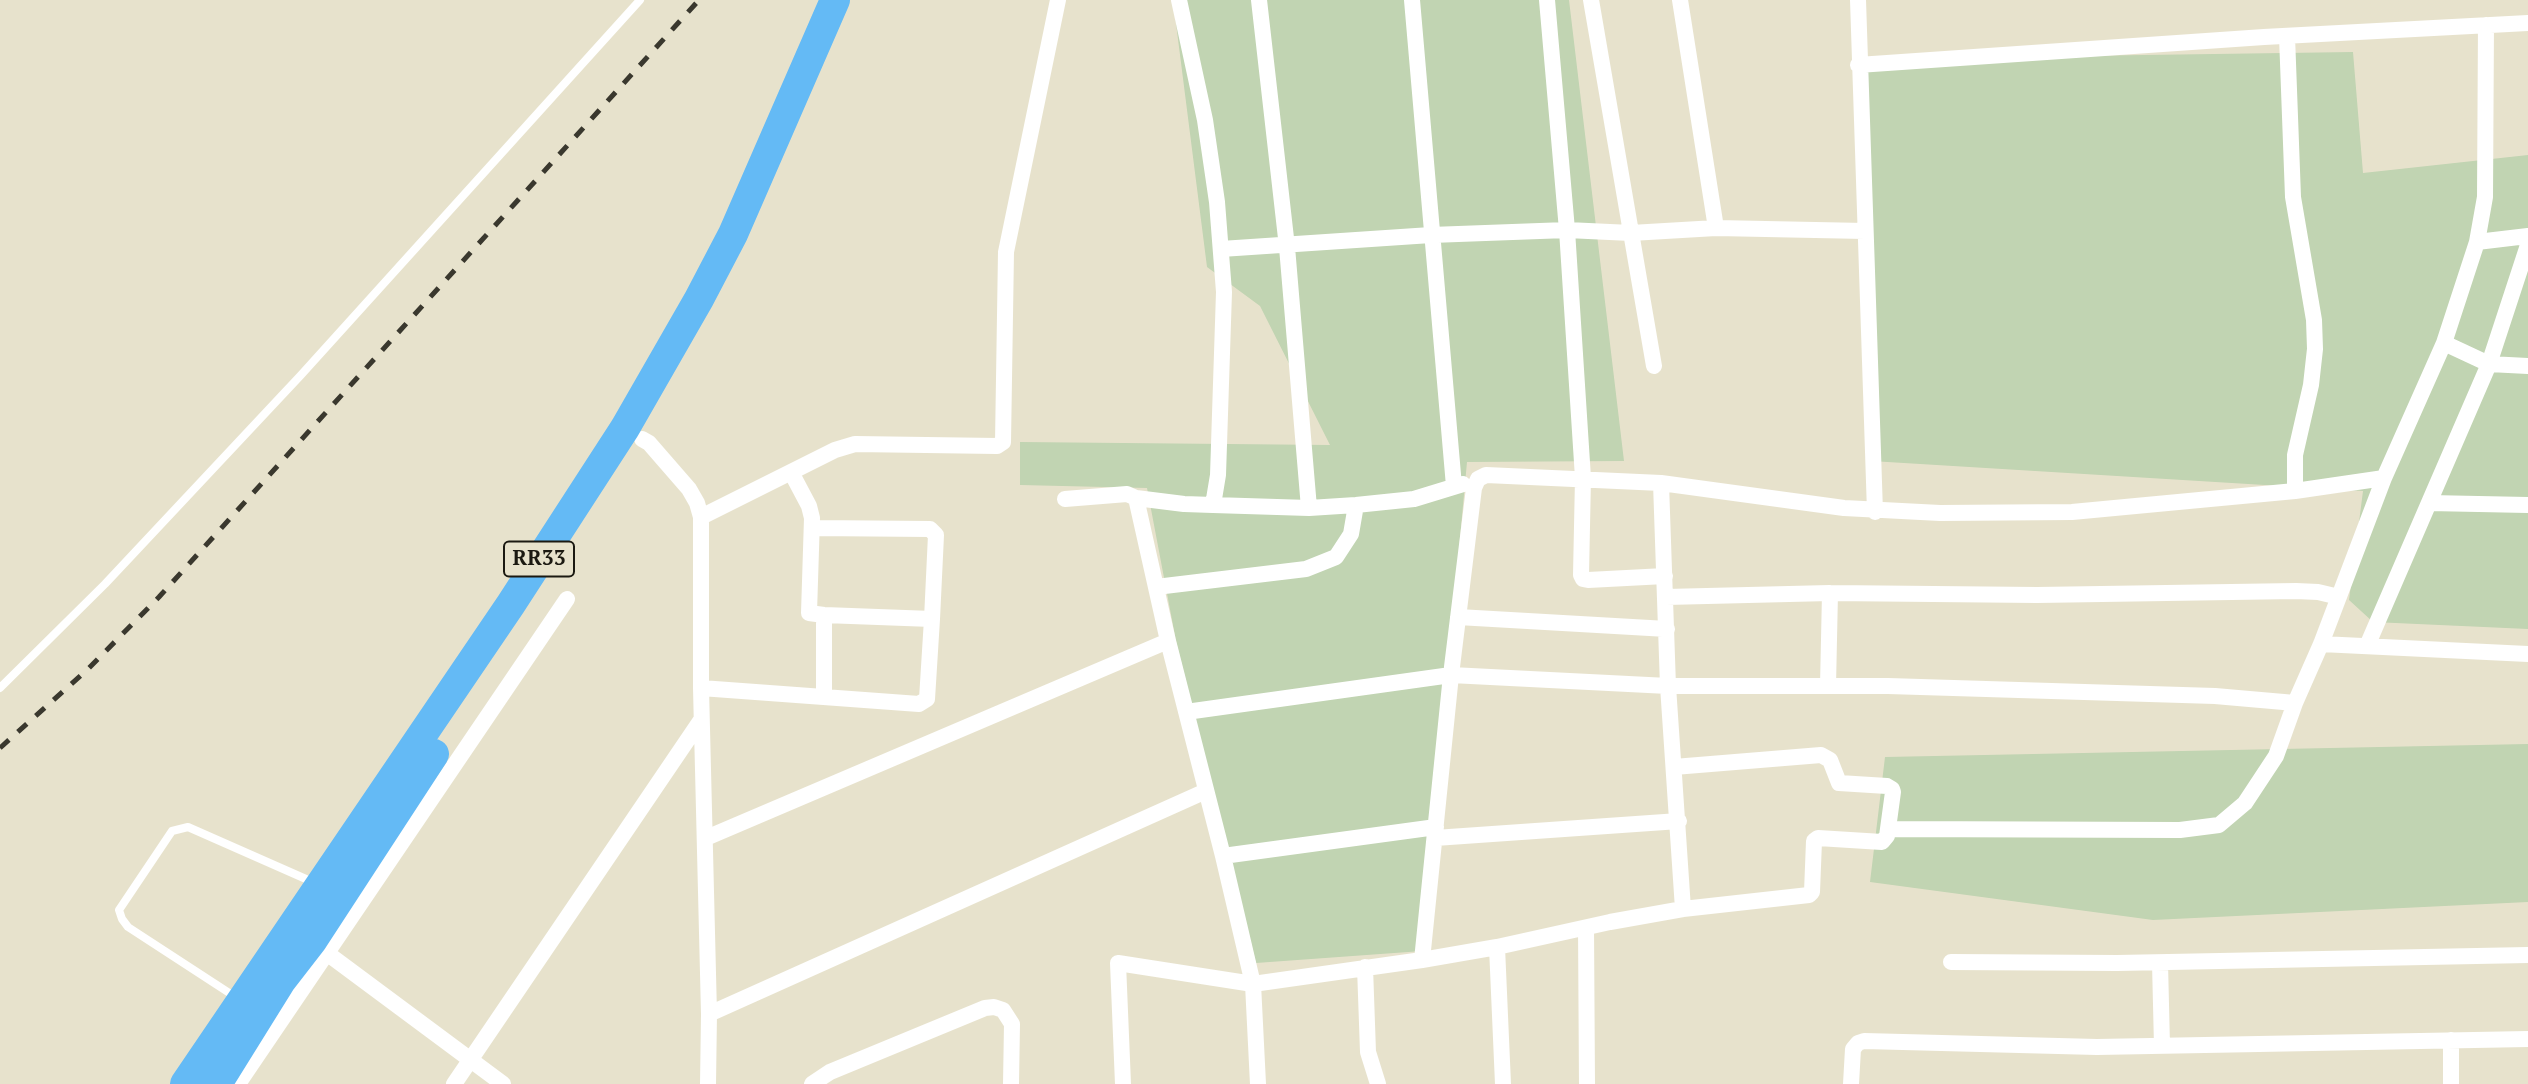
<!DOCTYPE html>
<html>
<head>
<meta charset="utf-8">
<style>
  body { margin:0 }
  canvas { display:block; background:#e7e2cc }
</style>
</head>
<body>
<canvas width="2528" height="1084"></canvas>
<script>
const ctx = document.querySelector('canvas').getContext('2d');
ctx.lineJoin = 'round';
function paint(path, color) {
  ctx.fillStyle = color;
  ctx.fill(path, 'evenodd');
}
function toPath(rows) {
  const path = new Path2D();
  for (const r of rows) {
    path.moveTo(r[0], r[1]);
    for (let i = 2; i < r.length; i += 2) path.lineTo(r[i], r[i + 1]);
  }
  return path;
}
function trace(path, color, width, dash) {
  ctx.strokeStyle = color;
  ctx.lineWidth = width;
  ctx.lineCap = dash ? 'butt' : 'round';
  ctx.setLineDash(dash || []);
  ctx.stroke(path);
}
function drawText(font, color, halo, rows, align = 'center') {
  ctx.font = font + ' "PT Serif",serif';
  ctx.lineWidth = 5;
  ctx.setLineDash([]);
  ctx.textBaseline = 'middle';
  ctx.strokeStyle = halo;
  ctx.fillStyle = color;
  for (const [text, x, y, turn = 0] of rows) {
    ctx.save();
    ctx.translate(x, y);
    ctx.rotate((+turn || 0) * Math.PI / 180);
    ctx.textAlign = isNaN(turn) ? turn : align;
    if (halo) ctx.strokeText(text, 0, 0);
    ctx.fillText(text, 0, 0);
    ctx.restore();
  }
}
const green = toPath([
  [1173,0,1569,0,1624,461,1467,462,1422,951,1256,963,1176,641,1147,488,1020,485,1020,442,1330,445,1260,306,1207,267],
  [2353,52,2363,173,2528,155,2528,629,2373,622,2349,600,2363,491,1871,461,1866,59],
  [2528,744,2528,902,2153,920,1870,882,1885,757]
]);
const lane = toPath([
  [0,688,105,584,301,375,640,0],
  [237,998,128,927,122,919,119,910,172,831,188,827,315,883]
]);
const street = toPath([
  [1259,0,1287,247,1309,508],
  [1412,0,1454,486],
  [1547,0,1567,230,1583,478,1581,575,1583,579,1588,580,1665,576],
  [1591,0,1654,366],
  [1680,0,1716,228,1865,231],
  [1858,0,1875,512],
  [2287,36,2293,197,2314,320,2315,349,2311,385,2295,455,2295,491],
  [1858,65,2264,37,2528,23],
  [2477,242,2528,236],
  [1221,249,1431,235,1567,230,1631,233,1716,228],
  [2444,343,2489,364,2528,366],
  [642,439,649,443,689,489,697,503,701,517,701,688,709,1014,708,1084],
  [791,472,809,506,812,518,809,613,824,615,932,619,936,535,930,529,813,528],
  [1661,483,1668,686,1683,909],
  [1136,498,1184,504,1213,505,1218,475,1224,292,1217,202,1205,120,1179,0],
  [1065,499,1127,494,1136,498,1168,641,1223,856,1253,984,1258,1084],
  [2429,503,2528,505],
  [1213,505,1309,508,1356,505,1414,499,1463,484],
  [701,517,835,450,855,444,997,446,1003,442,1006,252,1058,0],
  [1156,587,1306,569,1336,557,1351,534,1356,505],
  [1666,597,1830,593,2037,595,2296,591,2318,592,2339,597],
  [1458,617,1667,629],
  [2321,644,2528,654],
  [2367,646,2489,364,2528,245],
  [1828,686,1830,593],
  [701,688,919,704,927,699,932,619],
  [824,696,824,615],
  [1186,712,1451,675,1668,686,1888,686,2215,696,2295,703,2321,644,2384,478,2444,343,2477,242,2485,197,2486,25],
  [1888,829,2180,830,2219,825,2245,803,2276,756,2295,703],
  [706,838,1168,641],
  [1435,838,1679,821],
  [1223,856,1436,827],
  [1586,928,1587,1084],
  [1497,947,1503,1084],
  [320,948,503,1084],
  [1422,960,1451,675,1474,488,1478,479,1486,475,1661,483,1844,508,1940,513,2072,512,2295,491,2384,478],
  [1951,962,2117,963,2528,955],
  [2160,963,2162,1046],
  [1365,967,1368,1052,1378,1084],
  [709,1014,1206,791],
  [238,1084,567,599],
  [454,1084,701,720],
  [812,1084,830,1072,985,1008,994,1007,1003,1010,1012,1024,1011,1084],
  [1123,1084,1118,963,1253,984,1422,960,1497,947,1610,922,1683,909,1809,895,1812,892,1814,841,1818,838,1882,842,1887,836,1893,792,1892,789,1887,786,1839,783,1830,760,1821,755,1674,767],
  [1851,1084,1853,1049,1858,1043,1864,1041,2097,1047,2528,1039],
  [2451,1084,2451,1040]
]);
const highway = toPath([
  [185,1084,511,604,625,428,699,299,733,234,835,0],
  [217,1084,281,981,312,941,434,754]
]);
const rail = toPath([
  [0,748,88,669,159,597,699,0]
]);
const shields = [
  [539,559,70]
];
const shieldNames = [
  ["RR33",539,559]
];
paint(green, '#c1d4b2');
trace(lane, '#fff', 8);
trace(street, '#fff', 16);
trace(highway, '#64baf5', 30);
trace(rail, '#3a382e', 5, [12, 12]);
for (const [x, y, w] of shields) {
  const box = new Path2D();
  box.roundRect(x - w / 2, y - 17.5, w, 35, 5);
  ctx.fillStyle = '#e7e2cc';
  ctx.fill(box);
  trace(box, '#1b1911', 2);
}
drawText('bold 21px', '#1b1911', null, shieldNames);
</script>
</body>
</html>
